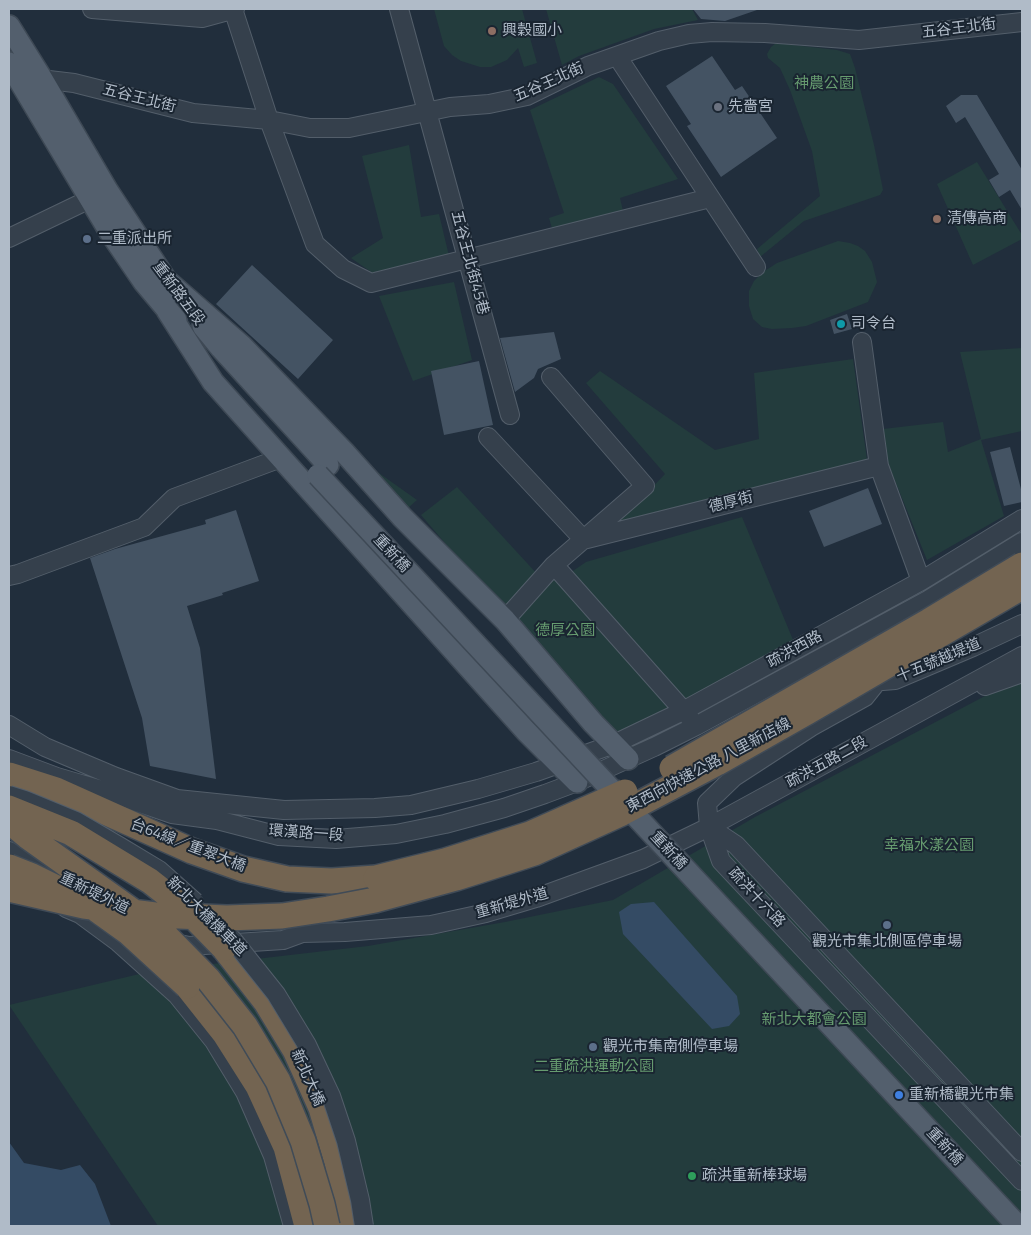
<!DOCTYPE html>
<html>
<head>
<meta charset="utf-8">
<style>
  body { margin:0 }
  #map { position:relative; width:1031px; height:1235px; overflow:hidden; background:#212e3c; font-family:"Titillium Web",sans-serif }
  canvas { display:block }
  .frame { position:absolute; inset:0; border:10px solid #b0bbc8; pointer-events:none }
</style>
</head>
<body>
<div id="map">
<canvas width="1031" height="1235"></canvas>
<div class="frame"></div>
</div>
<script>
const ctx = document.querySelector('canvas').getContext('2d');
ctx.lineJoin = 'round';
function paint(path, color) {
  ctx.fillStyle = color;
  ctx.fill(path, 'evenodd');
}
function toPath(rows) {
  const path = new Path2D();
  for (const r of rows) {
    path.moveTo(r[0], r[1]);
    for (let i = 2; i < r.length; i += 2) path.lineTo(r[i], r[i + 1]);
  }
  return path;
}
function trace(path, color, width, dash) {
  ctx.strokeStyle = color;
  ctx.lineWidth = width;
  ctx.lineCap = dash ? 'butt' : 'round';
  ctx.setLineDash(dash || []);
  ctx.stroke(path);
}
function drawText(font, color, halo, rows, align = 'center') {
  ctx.font = font + ' "Titillium Web","Noto Sans TC",sans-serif';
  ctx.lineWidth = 4;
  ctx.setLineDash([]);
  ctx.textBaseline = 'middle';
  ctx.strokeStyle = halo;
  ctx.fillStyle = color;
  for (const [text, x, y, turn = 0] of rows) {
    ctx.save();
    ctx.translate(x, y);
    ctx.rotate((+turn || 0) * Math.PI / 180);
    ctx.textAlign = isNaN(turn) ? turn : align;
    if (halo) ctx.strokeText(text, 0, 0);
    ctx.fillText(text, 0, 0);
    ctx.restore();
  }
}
const green = toPath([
  [434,9,522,9,537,63,524,67,518,48,507,60,491,67,480,67,461,61,452,55,444,46],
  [546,9,692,9,698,20,654,29,579,56,562,65],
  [776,43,837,50,850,54,855,68,874,145,883,190,880,195,804,221,760,257,757,249,820,196,812,151,790,90,780,68,768,58,767,54,771,47],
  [599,77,613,84,678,179,620,198,623,211,552,228,549,218,564,213,530,110],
  [409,145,421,217,439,214,449,256,374,274,351,258,383,238,362,156],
  [977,162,1022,235,1022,239,973,265,937,184],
  [838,241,850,243,858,246,865,251,872,262,877,282,868,302,806,326,792,328,772,329,762,327,753,319,749,306,749,291,754,281,763,272,777,263],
  [454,282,472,360,413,381,379,296],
  [1022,348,1022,431,981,440,1004,516,927,560,887,461,883,429,943,422,948,452,981,439,960,352],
  [853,359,867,460,620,521,665,474,586,383,600,371,715,450,759,439,754,373],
  [362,461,417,500,407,509],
  [457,487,539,576,503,611,421,515],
  [742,517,796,647,690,717,625,742,507,620,558,570,564,577,586,562],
  [1022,672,1022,1226,158,1226,9,1005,152,971,368,946,505,922,613,900,755,817,985,696]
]);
const water = toPath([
  [654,902,737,996,740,1014,729,1026,712,1029,623,934,619,912,631,904],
  [9,1142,24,1163,61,1170,80,1165,95,1184,111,1226,9,1226]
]);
const building = toPath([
  [693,9,757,9,757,10,725,21,701,19],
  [712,56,735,90,742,86,777,138,721,177,687,126,691,124,666,86],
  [961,95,977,95,1022,170,1022,210,1010,190,999,197,989,180,999,174,965,117,956,123,946,106],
  [252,265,333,340,298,379,216,304],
  [847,314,852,329,834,334,830,320],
  [554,332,561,359,538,369,534,378,515,392,500,338],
  [479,361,493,425,444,435,431,371],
  [1010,447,1022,493,1022,502,1004,506,990,452],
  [868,488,882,524,824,547,809,511],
  [236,510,259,581,222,593,223,595,187,606,200,648,216,779,150,766,142,718,90,558,115,549,206,524,205,520]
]);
const minor = toPath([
  [92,9,202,18,235,9],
  [233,9,269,120,315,244,343,269,371,283,710,198],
  [399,9,510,415],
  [617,56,756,267],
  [32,78,74,83,193,113,269,120,310,128,349,128,450,107,489,104,527,96,588,66,659,41,689,34,712,32,765,33,859,40,1022,22],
  [9,238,90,199],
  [862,342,879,466,921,581],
  [488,437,584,540],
  [587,539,879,466],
  [554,565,690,718],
  [9,576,18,574,144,527,174,498,281,458],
  [505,620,554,565,645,486,551,377],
  [885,672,865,697,811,727,734,777,707,803,709,827,721,861,1022,1181],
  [870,682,895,680,973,647,1022,624],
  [985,686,1022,673],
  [9,725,45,747,116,777,177,799,284,810,375,808,411,805,478,789,536,772,614,744,683,711,921,581,1022,519],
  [9,759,57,777,108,792,172,814,217,820,279,836,336,839,396,834,445,824,504,808,545,794,577,782,654,747,696,726,928,600,1022,542],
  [709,827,736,845,1022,1152],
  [9,851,47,871],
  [66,908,80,914,118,942,177,995,214,1041,245,1092,273,1156,293,1226],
  [170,942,189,946,283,940,302,933,345,932,431,925,486,913,536,898,643,859,709,827,1022,656]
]);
const major = toPath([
  [9,26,42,79,107,190,166,280,174,291],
  [9,63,110,232,144,282,176,320],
  [166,280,242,346,344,452,402,517,505,620,593,723,628,759],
  [167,310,213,382,526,731,577,782],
  [203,326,221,348,328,465]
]);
const highway = toPath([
  [9,775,56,790,192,851,243,869,287,879,332,881,376,878],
  [224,948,266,1002,295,1050,321,1108,337,1162,350,1226],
  [187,986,225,1034,258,1086,286,1147,307,1226]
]);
const minorBridge = toPath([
  [9,795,25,800,76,821,119,846,159,870,195,902],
  [217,924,233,940,276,994,307,1045,331,1096,346,1141,360,1200,364,1226]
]);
const majorBridge = toPath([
  [318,475,1018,1226]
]);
const highwayBridge = toPath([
  [672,768,929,621,1022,565],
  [9,808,71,833,150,881,188,911,224,948],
  [9,821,27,836,163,933,208,979,245,1026,278,1081,303,1141,322,1204,327,1226],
  [9,867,32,876,89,904,128,932,187,986],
  [376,878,445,861,530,834,625,792],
  [9,889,84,906,155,915,227,918,282,916,328,909,375,900,456,878,534,853,622,813,717,763,807,712,1022,587]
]);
const markers = [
  [492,31,5,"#8d6e63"],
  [718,107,5,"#6b7280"],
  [937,219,5,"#8d6e63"],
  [87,239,5,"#5c6f8a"],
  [841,324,5,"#0f9aa8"],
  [887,925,5,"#5c6f8a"],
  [593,1047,5,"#5c6f8a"],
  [899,1095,5,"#3f7fe0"],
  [692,1176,5,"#2e9e5b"]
];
const streetNames = [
  ["五谷王北街",959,29,-7],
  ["五谷王北街",549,83,-24],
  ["五谷王北街",139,99,14],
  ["五谷王北街45巷",469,263,75],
  ["重新路五段",178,294,53],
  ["德厚街",731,503,-14],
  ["重新橋",391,554,47],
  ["疏洪西路",795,650,-29],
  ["十五號越堤道",939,661,-23],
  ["疏洪五路二段",827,763,-29],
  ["東西向快速公路 八里新店線",709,766,-28],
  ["環漢路一段",306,834,4],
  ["台64線／重翠大橋",188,846,21],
  ["重新橋",668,851,47],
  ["重新堤外道",94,894,26],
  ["疏洪十六路",756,898,47],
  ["重新堤外道",512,904,-16],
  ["新北大橋機車道",206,917,45],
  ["新北大橋",307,1078,66],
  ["重新橋",944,1147,47]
];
const poiNames = [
  ["興穀國小",502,31],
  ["先嗇宮",728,107],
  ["清傳高商",947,219],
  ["二重派出所",97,239],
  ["司令台",851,324],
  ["觀光市集北側區停車場",887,942,"center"],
  ["觀光市集南側停車場",603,1047],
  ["重新橋觀光市集",909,1095],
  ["疏洪重新棒球場",702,1176]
];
const parkNames = [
  ["神農公園",824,84],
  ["德厚公園",565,631],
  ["幸福水漾公園",929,846],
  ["新北大都會公園",814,1020],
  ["二重疏洪運動公園",594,1067]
];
paint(green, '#233c3d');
paint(water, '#344b64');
paint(building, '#445363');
trace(minor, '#535e6a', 20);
trace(major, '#3e4955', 24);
trace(highway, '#404b57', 28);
trace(minor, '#35404c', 18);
trace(major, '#535f6d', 21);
trace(highway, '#736451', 25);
trace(minorBridge, '#535e6a', 20, []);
trace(majorBridge, '#3e4955', 24, []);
trace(highwayBridge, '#404b57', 28, []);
trace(minorBridge, '#35404c', 18);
trace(majorBridge, '#535f6d', 21);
trace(highwayBridge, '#736451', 25);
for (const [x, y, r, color] of markers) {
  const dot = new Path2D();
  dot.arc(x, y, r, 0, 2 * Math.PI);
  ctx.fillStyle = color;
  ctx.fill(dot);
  trace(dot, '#1a2531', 2);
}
drawText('15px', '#b0bbc8', '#1a2531', streetNames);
drawText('15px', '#b0bbc8', '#1a2531', poiNames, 'left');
drawText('15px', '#669b6f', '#1a2531', parkNames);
</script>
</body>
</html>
